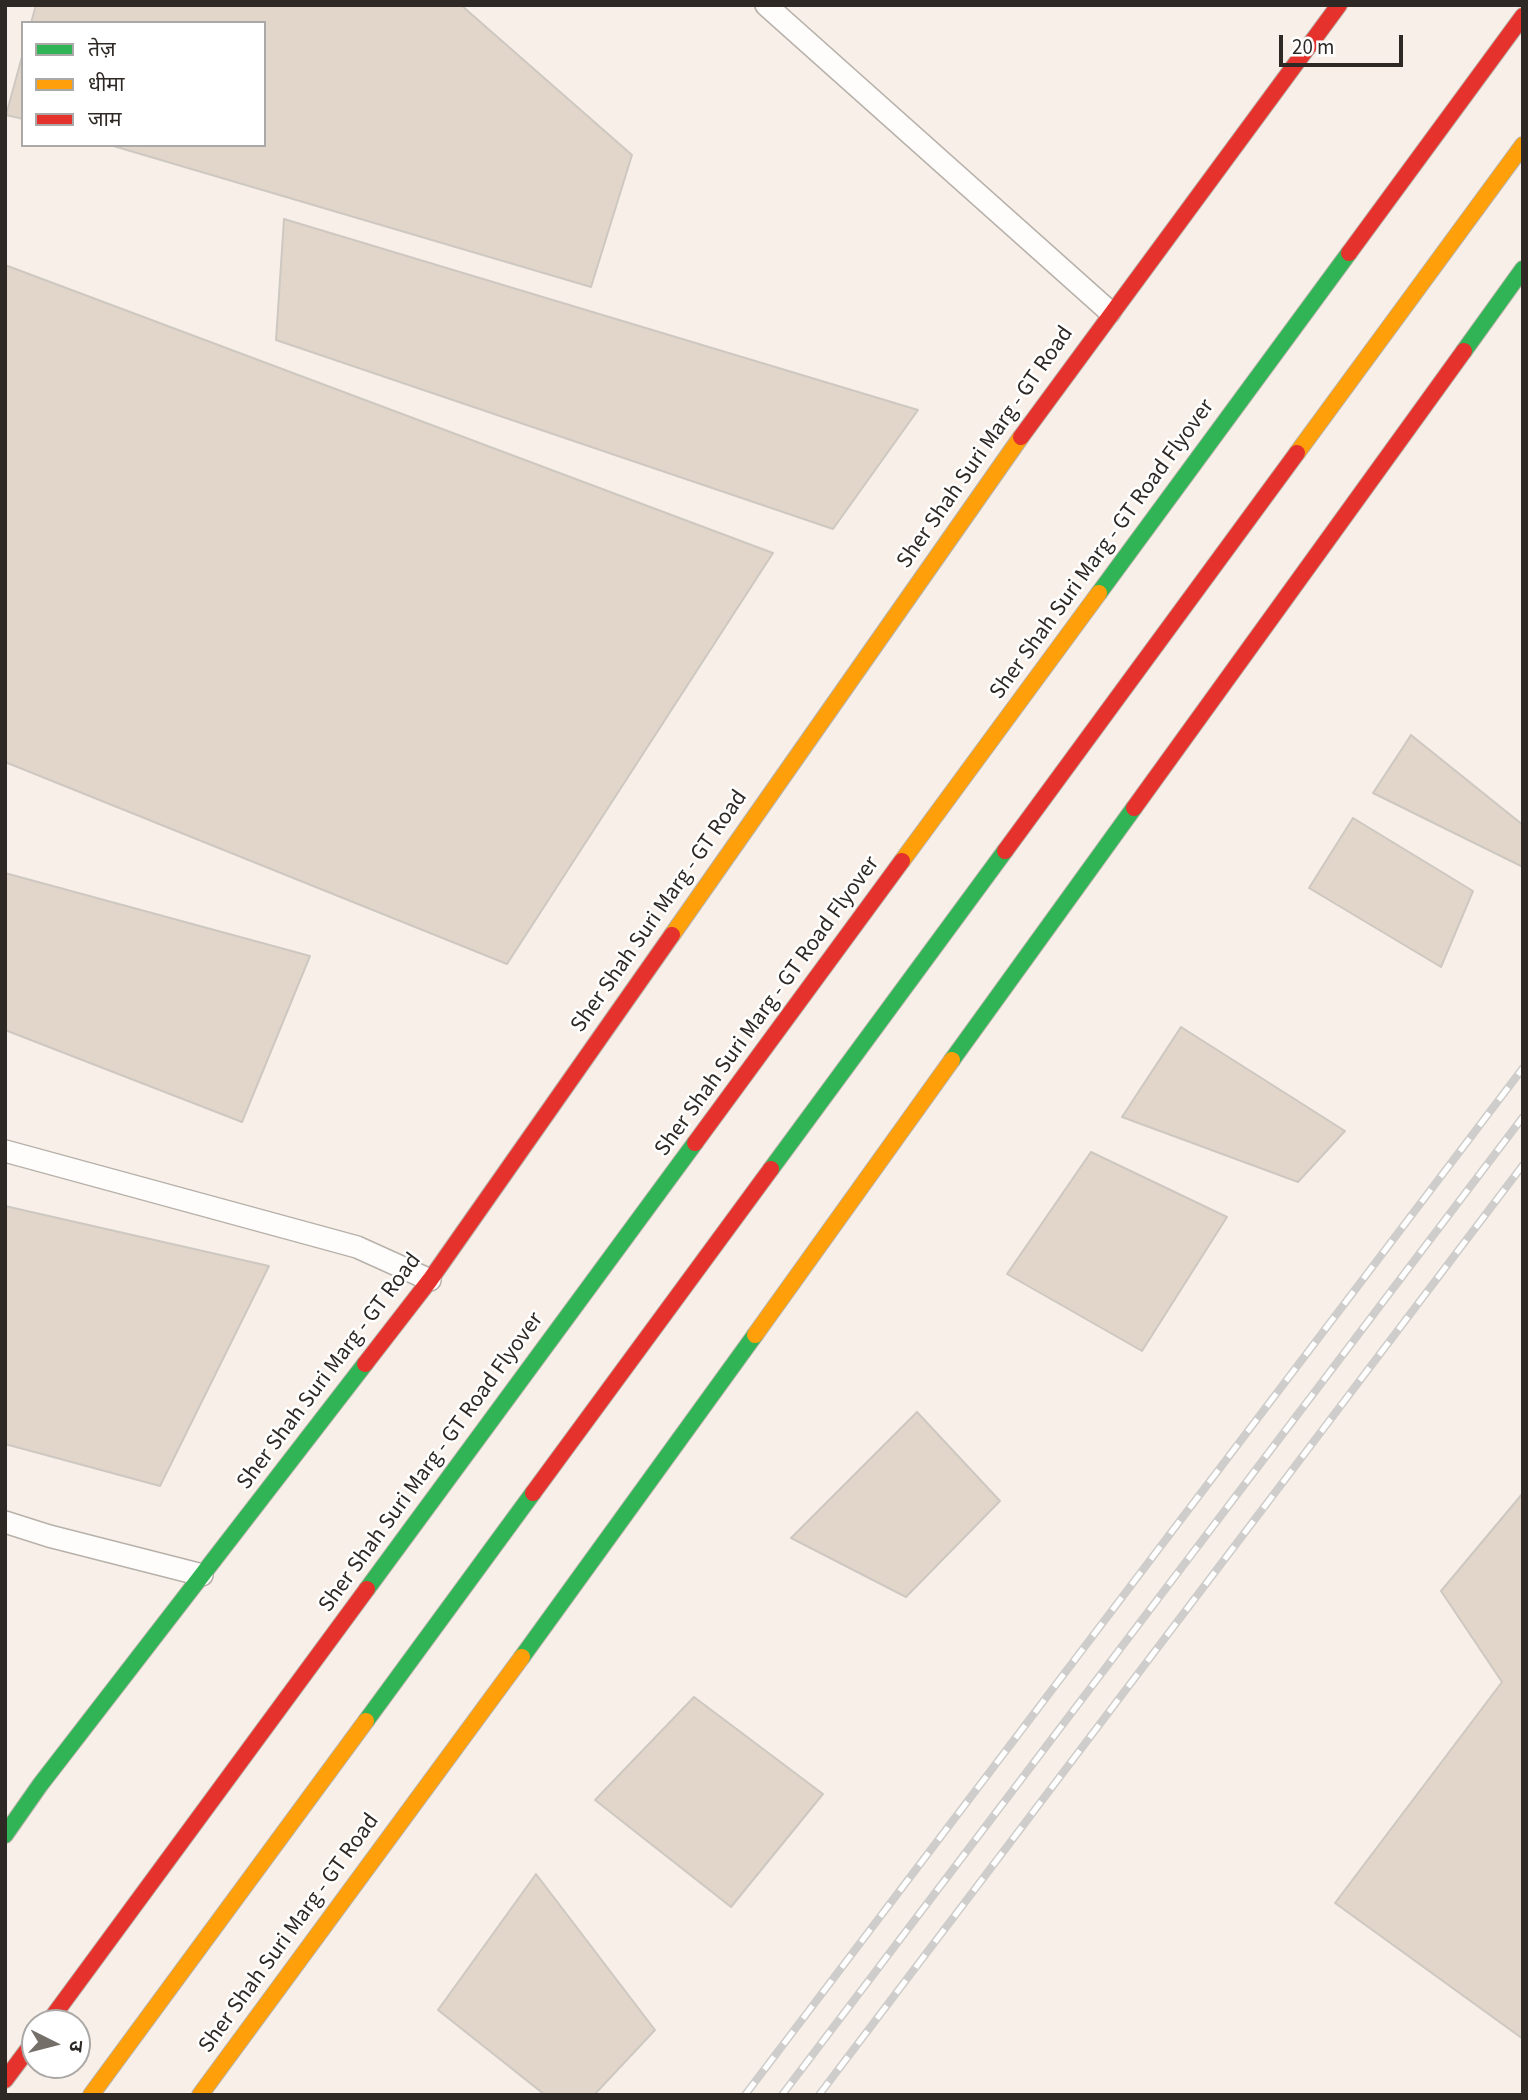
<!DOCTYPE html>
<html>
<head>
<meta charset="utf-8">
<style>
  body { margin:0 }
  #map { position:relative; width:1528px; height:2100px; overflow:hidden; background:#f8f0e8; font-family:"Source Sans 3","Noto Sans Devanagari",sans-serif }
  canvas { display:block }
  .frame { position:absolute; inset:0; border:7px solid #2e2924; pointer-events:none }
  .legend { position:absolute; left:21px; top:21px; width:245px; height:126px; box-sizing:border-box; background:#fff; border:2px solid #aba9a7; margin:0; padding:9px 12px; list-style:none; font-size:21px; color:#2e2924 }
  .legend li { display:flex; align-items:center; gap:14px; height:35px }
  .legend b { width:35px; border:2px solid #aba9a7 }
  .north { position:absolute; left:21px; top:2009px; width:70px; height:70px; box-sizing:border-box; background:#fff; border:2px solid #aba9a7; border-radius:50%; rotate:96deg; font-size:19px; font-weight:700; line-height:28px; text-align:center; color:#2e2924 }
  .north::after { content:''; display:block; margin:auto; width:24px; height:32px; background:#756f69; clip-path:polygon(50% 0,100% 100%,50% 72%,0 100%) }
  .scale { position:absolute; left:1279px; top:35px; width:124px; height:32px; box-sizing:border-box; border:4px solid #2e2924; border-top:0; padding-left:9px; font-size:21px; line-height:24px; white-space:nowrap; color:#2e2924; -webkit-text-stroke:5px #fff; paint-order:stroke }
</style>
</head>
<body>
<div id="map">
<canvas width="1528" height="2100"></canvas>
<div class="frame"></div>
<ul class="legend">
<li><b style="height:9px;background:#30b455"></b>तेज़</li>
<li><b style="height:9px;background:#ff9f0a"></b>धीमा</li>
<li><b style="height:9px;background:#e5322d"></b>जाम</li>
</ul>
<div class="north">उ</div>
<div class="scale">20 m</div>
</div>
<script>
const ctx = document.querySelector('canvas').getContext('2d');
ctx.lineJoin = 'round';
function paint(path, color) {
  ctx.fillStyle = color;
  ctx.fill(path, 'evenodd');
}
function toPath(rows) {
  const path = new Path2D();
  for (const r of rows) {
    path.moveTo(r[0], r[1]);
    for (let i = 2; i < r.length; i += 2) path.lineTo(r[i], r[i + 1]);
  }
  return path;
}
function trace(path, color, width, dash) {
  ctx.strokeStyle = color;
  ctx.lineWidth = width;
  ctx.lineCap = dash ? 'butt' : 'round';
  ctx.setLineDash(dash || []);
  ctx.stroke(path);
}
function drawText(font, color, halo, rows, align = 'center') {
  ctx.font = font + ' "Source Sans 3",sans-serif';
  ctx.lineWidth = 5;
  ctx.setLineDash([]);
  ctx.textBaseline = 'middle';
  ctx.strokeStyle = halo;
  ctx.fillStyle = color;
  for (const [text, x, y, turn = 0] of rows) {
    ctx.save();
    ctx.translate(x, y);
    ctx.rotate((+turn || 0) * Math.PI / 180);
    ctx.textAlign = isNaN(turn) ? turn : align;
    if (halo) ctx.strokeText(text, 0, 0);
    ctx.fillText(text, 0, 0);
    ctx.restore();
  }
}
const building = toPath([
  [36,5,461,5,632,155,591,287,110,145,264,145,264,23,31,23,36,5],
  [23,53,23,119,6,115,23,53],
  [284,219,918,410,833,529,276,340,284,219],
  [5,265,773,553,507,964,5,762,5,265],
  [1411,735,1523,825,1523,867,1373,793,1411,735],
  [1353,818,1473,891,1441,967,1309,888,1353,818],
  [5,873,310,956,242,1122,5,1030,5,873],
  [1181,1027,1345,1131,1298,1182,1122,1117,1181,1027],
  [1091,1152,1227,1217,1142,1351,1007,1274,1091,1152],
  [5,1206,269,1266,160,1486,5,1444,5,1206],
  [917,1412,1000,1501,906,1597,791,1538,917,1412],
  [1523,1493,1523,2039,1335,1903,1502,1682,1441,1591,1523,1493],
  [694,1697,823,1794,731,1907,595,1800,694,1697],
  [536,1874,655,2030,594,2095,545,2095,438,2010,536,1874]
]);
const lane = toPath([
  [766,5,1110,312],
  [5,1151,357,1247,430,1280],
  [5,1522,49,1536,202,1575]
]);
const fast = toPath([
  [1464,351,1523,269],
  [1099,593,1349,253],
  [952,1060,1134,808],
  [771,1169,1005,851],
  [367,1589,695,1143],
  [522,1657,755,1335],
  [366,1721,533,1493],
  [5,1835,40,1785,365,1364]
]);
const slow = toPath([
  [1297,453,1523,145],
  [902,861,1099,593],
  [672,935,1021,437],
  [755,1335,952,1060],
  [91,2095,366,1721],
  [200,2095,522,1657]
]);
const jam = toPath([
  [1349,253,1523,16],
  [1021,437,1339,5],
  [1134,808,1464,351],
  [1005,851,1297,453],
  [695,1143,902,861],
  [365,1364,430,1280,672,935],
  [533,1493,771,1169],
  [48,2023,367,1589],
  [5,2080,35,2040]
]);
const rail = toPath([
  [745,2095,1523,1068],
  [782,2095,1523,1117],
  [819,2095,1523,1165]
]);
const streetNames = [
  ["Sher Shah Suri Marg - GT Road",986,448,-55],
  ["Sher Shah Suri Marg - GT Road Flyover",1103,550,-54],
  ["Sher Shah Suri Marg - GT Road",660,912,-55],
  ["Sher Shah Suri Marg - GT Road Flyover",768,1007,-54],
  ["Sher Shah Suri Marg - GT Road",330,1372,-53],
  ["Sher Shah Suri Marg - GT Road Flyover",432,1463,-54],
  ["Sher Shah Suri Marg - GT Road",290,1934,-54]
];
paint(building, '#e1d6c9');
trace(building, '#cec8c2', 2);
trace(lane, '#b7b1aa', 24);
trace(fast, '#b7b1aa', 18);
trace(slow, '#b7b1aa', 18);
trace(jam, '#b7b1aa', 18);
trace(lane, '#fefdfc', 21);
trace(fast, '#30b455', 16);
trace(slow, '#ff9f0a', 16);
trace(jam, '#e5322d', 16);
trace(rail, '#cfcdcb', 8);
trace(rail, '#fff', 5, [16]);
drawText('23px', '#2e2924', '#fff', streetNames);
</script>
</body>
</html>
